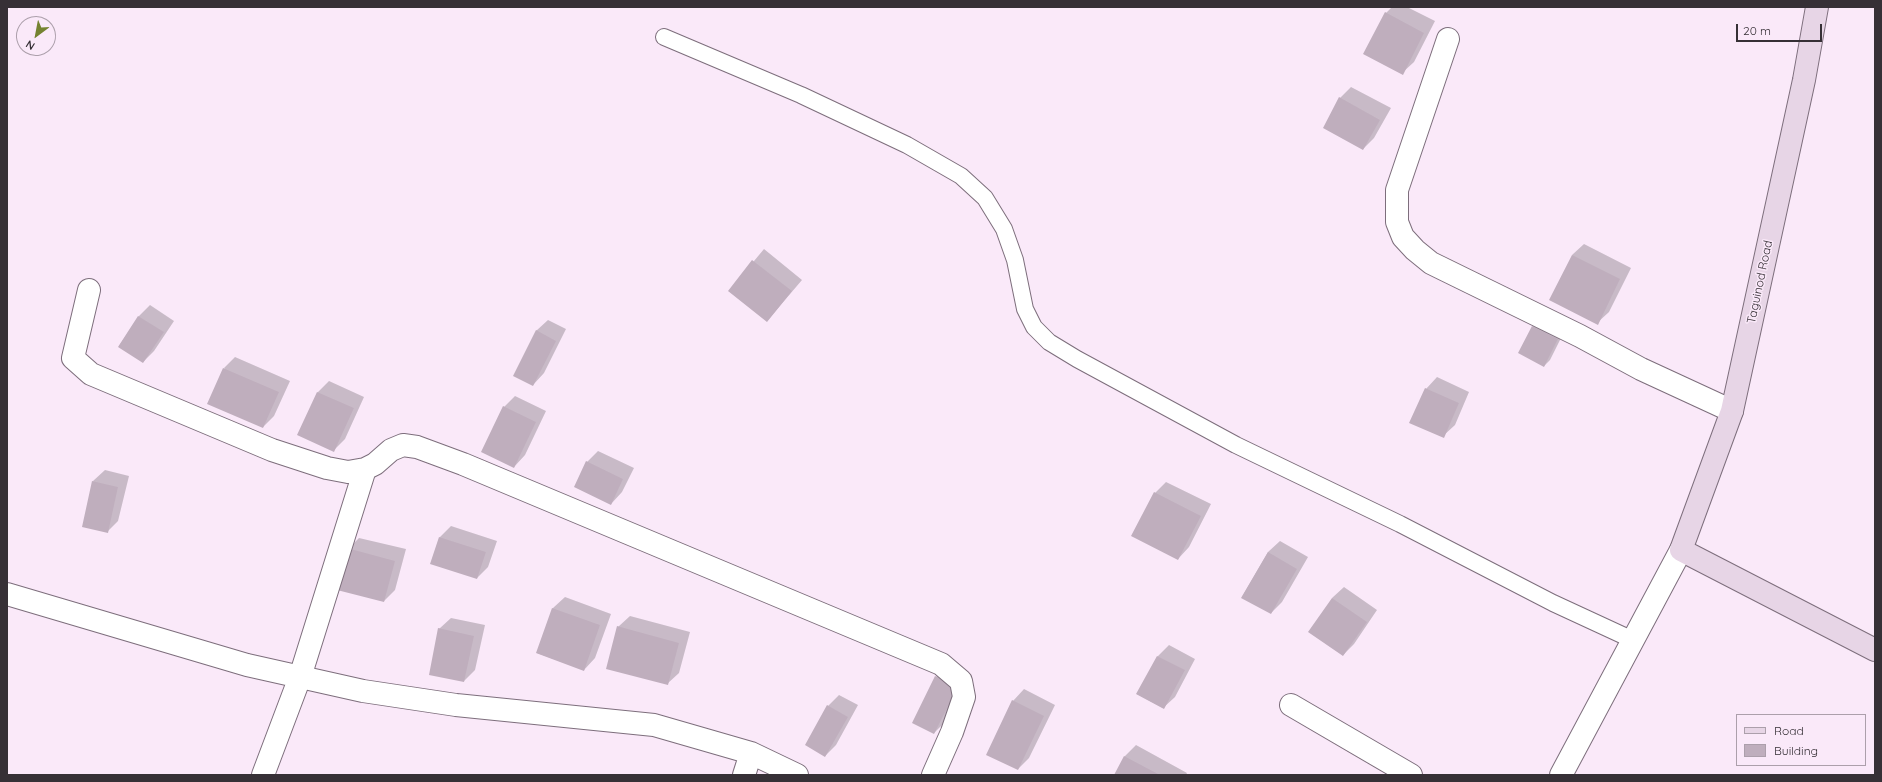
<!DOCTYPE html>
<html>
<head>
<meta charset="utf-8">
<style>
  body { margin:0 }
  #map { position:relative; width:1882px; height:782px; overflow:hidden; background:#fae9f9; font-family:Quicksand,sans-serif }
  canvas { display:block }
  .frame { position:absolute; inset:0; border:8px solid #363036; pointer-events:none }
  .legend { position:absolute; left:1736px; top:714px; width:130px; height:52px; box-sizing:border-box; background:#fae9f9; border:1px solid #ac9fab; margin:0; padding:5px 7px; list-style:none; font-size:12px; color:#363036 }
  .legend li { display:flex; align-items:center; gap:8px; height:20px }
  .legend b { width:20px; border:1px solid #ac9fab }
  .north { position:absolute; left:16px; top:16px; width:40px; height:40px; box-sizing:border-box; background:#fae9f9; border:1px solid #ac9fab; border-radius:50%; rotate:212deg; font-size:11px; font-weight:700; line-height:16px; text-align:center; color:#363036 }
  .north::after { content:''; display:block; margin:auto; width:14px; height:18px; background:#758331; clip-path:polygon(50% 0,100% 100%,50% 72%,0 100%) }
  .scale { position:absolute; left:1736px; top:24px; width:86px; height:18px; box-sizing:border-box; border:2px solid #363036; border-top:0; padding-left:5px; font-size:12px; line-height:14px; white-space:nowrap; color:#363036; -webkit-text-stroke:3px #fae9f9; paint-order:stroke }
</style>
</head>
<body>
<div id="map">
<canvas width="1882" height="782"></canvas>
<div class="frame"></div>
<ul class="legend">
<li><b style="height:5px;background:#e7d5e6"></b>Road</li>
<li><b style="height:11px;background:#bfaebd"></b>Building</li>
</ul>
<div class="north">N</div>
<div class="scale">20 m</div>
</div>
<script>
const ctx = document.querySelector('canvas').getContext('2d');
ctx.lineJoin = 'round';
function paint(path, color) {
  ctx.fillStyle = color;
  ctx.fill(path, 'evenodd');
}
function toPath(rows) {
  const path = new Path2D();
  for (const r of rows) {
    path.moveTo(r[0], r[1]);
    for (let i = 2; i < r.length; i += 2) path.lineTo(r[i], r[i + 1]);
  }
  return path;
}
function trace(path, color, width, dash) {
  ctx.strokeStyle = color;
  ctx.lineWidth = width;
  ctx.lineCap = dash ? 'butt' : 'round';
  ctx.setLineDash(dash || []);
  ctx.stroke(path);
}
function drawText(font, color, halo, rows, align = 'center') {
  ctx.font = font + ' Quicksand,sans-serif';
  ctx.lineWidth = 3;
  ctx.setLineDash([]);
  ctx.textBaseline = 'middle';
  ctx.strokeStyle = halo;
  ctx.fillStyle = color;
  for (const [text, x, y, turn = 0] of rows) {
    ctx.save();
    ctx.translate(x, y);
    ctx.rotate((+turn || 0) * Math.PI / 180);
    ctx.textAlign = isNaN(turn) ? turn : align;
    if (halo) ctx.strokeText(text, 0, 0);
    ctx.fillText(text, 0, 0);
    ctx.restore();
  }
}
const shadow = toPath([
  [1392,7,1407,7,1435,21,1414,62,1402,73,1386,13],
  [1351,87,1391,108,1374,138,1363,149,1340,98],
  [1584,244,1631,268,1609,312,1597,323,1572,255],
  [764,249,802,280,767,321,729,291],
  [150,305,174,321,154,351,143,362,119,346,139,316],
  [548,320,566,329,544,373,533,385,536,331],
  [1538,321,1563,334,1550,360,1544,366,1533,326],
  [235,357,290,381,274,416,263,427,224,368],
  [1437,377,1469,392,1455,425,1443,436,1426,389],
  [329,381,364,397,345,439,334,450,299,434,318,392],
  [515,396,546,411,525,455,514,467,504,407],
  [598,451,634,468,622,492,611,504,587,462],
  [105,470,129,476,118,521,107,532,93,481],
  [1166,482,1211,504,1189,547,1178,559,1155,493],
  [451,526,497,541,488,567,477,578,432,563,440,537],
  [359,538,406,549,395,590,384,601,348,549],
  [1280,541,1308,557,1282,602,1271,613,1242,597,1268,552],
  [1344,587,1377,610,1354,644,1343,655,1332,598],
  [565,597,611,614,595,658,584,670,537,653,553,608],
  [630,616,690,632,679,673,667,684,618,627],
  [451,618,485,625,475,670,464,681,439,629],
  [1169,645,1195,659,1175,697,1163,708,1137,694,1158,656],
  [947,665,968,676,945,722,934,733,936,677],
  [1024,689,1055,705,1029,758,1018,769,1013,701],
  [839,695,858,705,836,745,825,756,828,706],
  [1136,745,1187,773,1186,775,1115,775,1125,756]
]);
const building = toPath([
  [1385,12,1424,33,1403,75,1363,54],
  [1339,97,1380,120,1363,150,1323,128],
  [1572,255,1620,279,1598,325,1549,300],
  [752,260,792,291,767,322,728,291],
  [138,316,164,332,143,363,118,347],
  [1532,326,1558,339,1544,367,1518,353],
  [536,330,556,341,533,386,513,376],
  [223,368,279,392,263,428,207,404],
  [1425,388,1459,403,1444,438,1409,423],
  [317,392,354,408,334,452,297,435],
  [503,406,536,422,514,468,481,452],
  [586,461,623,479,611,505,574,487],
  [92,481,118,487,108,533,82,527],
  [1154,492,1201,516,1178,560,1131,536],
  [439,537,486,552,477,579,430,564],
  [347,548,395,561,384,602,337,590],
  [1268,552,1297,569,1271,614,1241,598],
  [1332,598,1367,622,1343,656,1308,632],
  [552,608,600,625,584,671,536,653],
  [617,626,679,643,668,685,606,669],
  [438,628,474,636,464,682,429,675],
  [1157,656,1185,670,1164,709,1136,694],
  [935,676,958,687,934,734,912,723],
  [1012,700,1044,716,1018,770,986,755],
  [827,705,848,717,825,757,805,745],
  [1124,756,1160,775,1114,775]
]);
const lane = toPath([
  [664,37,801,95,907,145,961,176,985,198,1004,229,1015,260,1025,309,1034,327,1049,342,1077,359,1236,445,1400,524,1553,603,1633,640]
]);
const street = toPath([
  [1448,39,1397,190,1397,222,1403,237,1415,250,1431,263,1580,336,1641,369,1732,411],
  [89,290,73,358,91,374,272,450,327,468,348,472,365,469,375,464,391,450,403,445,417,447,463,464,941,664,961,681,964,697,952,732,933,775],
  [7,594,247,665,363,691,456,705,654,725,751,753,797,775],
  [1291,705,1411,775],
  [263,775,300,677,365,469],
  [744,775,751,753],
  [1561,775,1681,550]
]);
const secondary = toPath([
  [1817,7,1804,80,1732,411,1681,550,1875,650]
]);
const streetNames = [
  ["Taguinod Road",1760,282,-78]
];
paint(shadow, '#0003');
paint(building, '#bfaebd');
trace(lane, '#7d6e7c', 18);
trace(street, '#7d6e7c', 24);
trace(secondary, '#7d6e7c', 24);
trace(lane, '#fff', 16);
trace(street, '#fff', 22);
trace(secondary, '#e7d5e6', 22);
drawText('12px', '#363036', '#fae9f9', streetNames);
</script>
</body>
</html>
